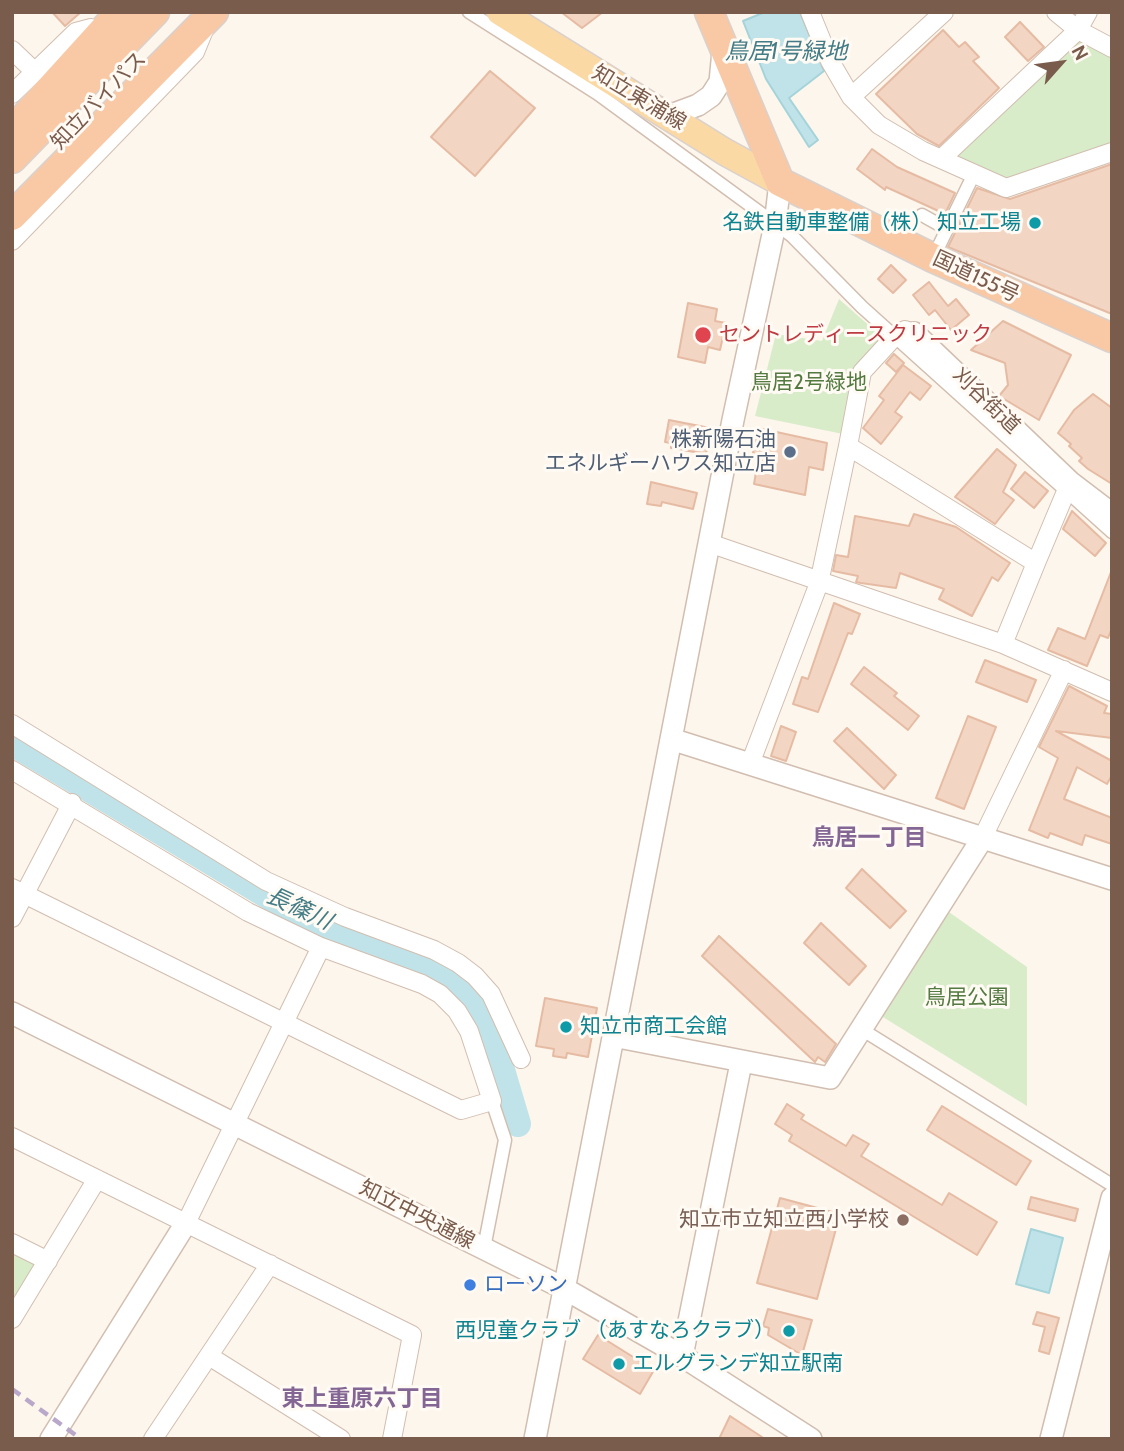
<!DOCTYPE html>
<html>
<head>
<meta charset="utf-8">
<style>
  body { margin:0 }
  #map { position:relative; width:1124px; height:1451px; overflow:hidden; background:#fdf6ec; font-family:Cabin,sans-serif }
  canvas { display:block }
  .frame { position:absolute; inset:0; border:14px solid #7a5c4d; pointer-events:none }
  .north { position:absolute; left:1026px; top:28px; width:70px; height:70px; -webkit-text-stroke:5px #fffaf3; paint-order:stroke; rotate:62deg; font-size:19px; font-weight:700; line-height:28px; text-align:center; color:#7a5c4d }
  .north::after { content:''; display:block; margin:auto; width:24px; height:32px; background:#7a5c4d; clip-path:polygon(50% 0,100% 100%,50% 72%,0 100%) }
</style>
</head>
<body>
<div id="map">
<canvas width="1124" height="1451"></canvas>
<div class="frame"></div>
<div class="north">N</div>
</div>
<script>
const ctx = document.querySelector('canvas').getContext('2d');
ctx.lineJoin = 'round';
function paint(path, color) {
  ctx.fillStyle = color;
  ctx.fill(path, 'evenodd');
}
function toPath(rows) {
  const path = new Path2D();
  for (const r of rows) {
    path.moveTo(r[0], r[1]);
    for (let i = 2; i < r.length; i += 2) path.lineTo(r[i], r[i + 1]);
  }
  return path;
}
function trace(path, color, width, dash) {
  ctx.strokeStyle = color;
  ctx.lineWidth = width;
  ctx.lineCap = dash ? 'butt' : 'round';
  ctx.setLineDash(dash || []);
  ctx.stroke(path);
}
function drawText(font, color, halo, rows, align = 'center') {
  ctx.font = font + ' Cabin,"Noto Sans JP",sans-serif';
  ctx.lineWidth = 6;
  ctx.setLineDash([]);
  ctx.textBaseline = 'middle';
  ctx.strokeStyle = halo;
  ctx.fillStyle = color;
  for (const [text, x, y, turn = 0] of rows) {
    ctx.save();
    ctx.translate(x, y);
    ctx.rotate((+turn || 0) * Math.PI / 180);
    ctx.textAlign = isNaN(turn) ? turn : align;
    if (halo) ctx.strokeText(text, 0, 0);
    ctx.fillText(text, 0, 0);
    ctx.restore();
  }
}
const green = toPath([
  [1083,41,1112,55,1112,145,1010,180,959,161,958,155,1076,42],
  [839,299,882,337,856,369,843,434,755,416,776,334,822,341],
  [946,910,1027,967,1027,1106,878,1014],
  [12,1250,36,1261,38,1267,12,1308]
]);
const water = toPath([
  [765,12,800,12,824,71,789,98,818,140,809,147,766,79,743,21,765,12],
  [1031,1229,1063,1238,1049,1293,1016,1284,1031,1229]
]);
const river = toPath([
  [12,743,283,905,350,936,439,969,467,991,489,1026,518,1124]
]);
const building = toPath([
  [52,12,81,12,65,26,52,12],
  [561,12,603,12,582,28,561,12],
  [1020,22,1044,47,1028,61,1005,37,1020,22],
  [943,30,959,47,965,42,979,57,973,61,999,88,939,146,917,134,876,94,943,30],
  [490,71,535,108,475,176,431,137,490,71],
  [872,149,897,167,955,193,945,214,886,187,885,190,857,169,872,149],
  [1112,164,1112,314,948,247,977,188,1010,199,1112,164],
  [891,265,906,280,893,293,878,279,891,265],
  [929,282,948,306,956,299,969,315,951,330,935,310,929,315,913,295,929,282],
  [688,303,717,309,715,321,726,323,720,350,708,347,705,363,678,357,688,303],
  [1003,321,1071,355,1039,420,999,396,1008,385,1005,363,971,350,1003,321],
  [894,354,904,363,896,372,886,363,894,354],
  [903,365,931,386,920,400,910,392,895,412,902,417,881,444,863,428,884,400,879,396,903,365],
  [1093,394,1112,408,1112,484,1088,469,1079,461,1082,458,1069,446,1071,444,1058,433,1074,410,1093,394],
  [669,420,710,428,706,454,671,448,671,443,665,442,669,420],
  [758,428,827,443,823,470,809,467,805,495,754,484,759,455,753,453,758,428],
  [997,449,1016,465,1003,492,1014,500,995,524,955,497,997,449],
  [1025,472,1048,491,1034,508,1011,489,1025,472],
  [651,482,697,493,693,509,662,502,661,506,647,504,651,482],
  [1072,511,1106,543,1095,556,1063,529,1072,511],
  [914,514,956,527,1010,563,998,581,992,577,972,616,939,599,944,589,900,573,896,588,861,583,856,582,858,576,833,571,836,555,848,557,855,516,909,526,914,514],
  [1111,572,1112,628,1108,638,1100,635,1087,666,1048,650,1058,628,1085,639,1111,572],
  [834,603,860,614,852,634,848,633,818,712,793,704,802,677,808,679,834,603],
  [985,660,1036,680,1027,702,976,682,985,660],
  [864,667,897,693,894,696,919,716,908,730,851,684,864,667],
  [1069,686,1107,706,1104,713,1112,714,1112,738,1056,731,1112,761,1112,775,1107,784,1077,767,1064,799,1112,818,1112,844,1085,835,1082,845,1050,833,1048,838,1029,830,1058,758,1039,747,1069,686],
  [968,716,996,727,964,809,936,798,968,716],
  [781,726,796,732,786,761,771,756,781,726],
  [847,728,896,775,884,789,834,741,847,728],
  [862,869,906,911,890,928,846,888,862,869],
  [821,923,866,966,849,985,804,943,821,923],
  [719,936,836,1044,825,1062,818,1057,815,1062,702,956,719,936],
  [545,998,597,1008,588,1057,567,1053,566,1058,553,1056,554,1049,536,1046,545,998],
  [787,1104,804,1115,801,1119,846,1146,853,1135,869,1144,861,1156,942,1205,949,1193,997,1222,977,1255,789,1141,792,1135,775,1124,787,1104],
  [942,1106,1031,1161,1016,1185,927,1130,942,1106],
  [1031,1197,1078,1209,1075,1221,1028,1209,1031,1197],
  [780,1198,840,1214,817,1299,757,1283,780,1198],
  [768,1309,812,1320,802,1355,768,1335,769,1328,763,1326,768,1309],
  [1037,1312,1059,1318,1049,1354,1039,1351,1045,1327,1033,1324,1037,1312],
  [598,1335,654,1370,640,1394,583,1359,598,1335],
  [730,1416,765,1439,719,1439,730,1416]
]);
const pedestrian = toPath([
  [469,12,598,94,792,236,862,307,1112,532],
  [922,215,947,229],
  [933,258,974,174],
  [861,1029,1112,1185],
  [484,1248,505,1140,492,1101]
]);
const minor = toPath([
  [810,12,830,61,851,97,879,125,923,151,1006,188,1112,152],
  [1056,12,1078,30,1112,48],
  [12,50,34,71],
  [12,94,76,32,91,28,100,34],
  [851,97,944,12],
  [941,159,1078,30,1088,12],
  [12,241,195,52,204,30],
  [848,446,862,372,896,335,905,330,914,333],
  [709,543,1003,644,1112,692],
  [1003,644,1036,563],
  [12,724,266,881,345,917,434,950,458,963,475,976,491,994,521,1059],
  [750,764,819,583,848,446,1036,563,1070,482],
  [12,770,248,912,321,947,422,984,440,994,457,1011,469,1031,492,1101,461,1110,12,888],
  [982,839,1064,670],
  [12,918,72,803],
  [12,1137,412,1335,392,1439],
  [186,1223,321,947],
  [12,1243,48,1261],
  [12,1319,97,1179],
  [209,1356,341,1439],
  [153,1439,270,1264]
]);
const tertiary = toPath([
  [671,115,698,105,711,96,720,82,723,51],
  [914,333,1070,482,1112,514],
  [671,739,1112,879],
  [12,1013,565,1289,682,1356,811,1439],
  [613,1036,830,1078,982,839],
  [682,1356,741,1063],
  [51,1439,186,1223],
  [535,1439,733,420,775,225,780,182],
  [1051,1439,1112,1198]
]);
const primary = toPath([
  [500,12,725,152,780,182]
]);
const trunk = toPath([
  [709,12,780,182,933,258,1112,338],
  [12,131,120,12],
  [12,159,155,12],
  [12,216,214,12]
]);
const rail = toPath([
  [12,1389,81,1439]
]);
const markers = [
  [1035,223,7,"#0f9aa8"],
  [703,335,9,"#e0444e"],
  [790,452,7,"#5c6f8a"],
  [566,1027,7,"#0f9aa8"],
  [903,1220,7,"#8d6e63"],
  [470,1285,7,"#3f7fe0"],
  [789,1331,7,"#0f9aa8"],
  [619,1364,7,"#0f9aa8"]
];
const streetNames = [
  ["知立東浦線",639,98,31],
  ["知立バイパス",99,101,-46],
  ["国道155号",976,277,25],
  ["刈谷街道",986,401,44],
  ["知立中央通線",417,1215,27]
];
const cultureNames = [
  ["名鉄自動車整備（株） 知立工場",1021,223],
  ["知立市商工会館",580,1027,"left"],
  ["西児童クラブ （あすなろクラブ）",775,1331],
  ["エルグランデ知立駅南",633,1364,"left"]
];
const healthNames = [
  ["セントレディースクリニック",719,335]
];
const parkNames = [
  ["鳥居2号緑地",809,383],
  ["鳥居公園",967,998]
];
const serviceNames = [
  ["株新陽石油",776,440],
  ["エネルギーハウス知立店",776,464]
];
const educationNames = [
  ["知立市立知立西小学校",889,1220]
];
const shopNames = [
  ["ローソン",484,1285]
];
const waterNames = [
  ["鳥居1号緑地",786,52],
  ["長篠川",299,909,25]
];
const neighbourhoodNames = [
  ["鳥居一丁目",869,838],
  ["東上重原六丁目",362,1399]
];
paint(green, '#d8ecc9');
paint(water, '#bfe3e8');
trace(water, '#a5d3da', 2);
trace(river, '#bfe3e8', 26);
paint(building, '#f3d5c3');
trace(building, '#e6bba3', 2);
trace(pedestrian, '#d1beb0', 15);
trace(minor, '#d1beb0', 20);
trace(tertiary, '#d1beb0', 24);
trace(primary, '#dad1cd', 29);
trace(trunk, '#dad1cd', 31);
trace(pedestrian, '#fff', 12);
trace(minor, '#fff', 18);
trace(tertiary, '#fff', 21);
trace(primary, '#fbd9a5', 26);
trace(trunk, '#f9c8a4', 28);
trace(rail, '#b9a8c9', 4.5, [10, 7]);
for (const [x, y, r, color] of markers) {
  const dot = new Path2D();
  dot.arc(x, y, r, 0, 2 * Math.PI);
  ctx.fillStyle = color;
  ctx.fill(dot);
  trace(dot, '#fffaf3', 2.5);
}
drawText('21px', '#7a5c4d', '#fffaf3', streetNames);
drawText('21px', '#0d838f', '#fffaf3', cultureNames, 'right');
drawText('21px', '#be3a42', '#fffaf3', healthNames, 'left');
drawText('21px', '#537a41', '#fffaf3', parkNames);
drawText('21px', '#4e5e75', '#fffaf3', serviceNames, 'right');
drawText('21px', '#785e54', '#fffaf3', educationNames, 'right');
drawText('21px', '#366cbe', '#fffaf3', shopNames, 'left');
drawText('italic 23px', '#437c86', '#fffaf3', waterNames);
drawText('bold 23px', '#846695', '#fffaf3', neighbourhoodNames);
</script>
</body>
</html>
